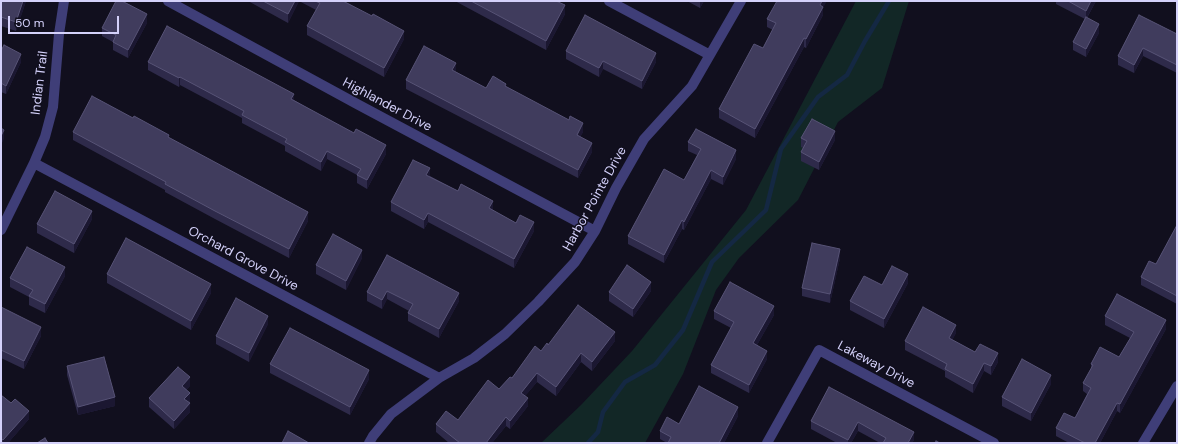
<!DOCTYPE html>
<html>
<head>
<meta charset="utf-8">
<style>
  body { margin:0 }
  #map { position:relative; width:1178px; height:444px; overflow:hidden; background:#110f1e; font-family:"DM Sans",sans-serif }
  canvas { display:block }
  .frame { position:absolute; inset:0; border:2px solid #d4d1fa; pointer-events:none }
  .scale { position:absolute; left:8px; top:16px; width:111px; height:18px; box-sizing:border-box; border:2px solid #d4d1fa; border-top:0; padding-left:5px; font-size:12px; line-height:14px; white-space:nowrap; color:#d4d1fa; -webkit-text-stroke:3px #110f1e; paint-order:stroke }
</style>
</head>
<body>
<div id="map">
<canvas width="1178" height="444"></canvas>
<div class="frame"></div>
<div class="scale">50 m</div>
</div>
<script>
const ctx = document.querySelector('canvas').getContext('2d');
ctx.lineJoin = 'round';
function paint(path, color) {
  ctx.fillStyle = color;
  ctx.fill(path, 'evenodd');
}
function toPath(rows) {
  const path = new Path2D();
  for (const r of rows) {
    path.moveTo(r[0], r[1]);
    for (let i = 2; i < r.length; i += 2) path.lineTo(r[i], r[i + 1]);
  }
  return path;
}
function trace(path, color, width, dash) {
  ctx.strokeStyle = color;
  ctx.lineWidth = width;
  ctx.lineCap = dash ? 'butt' : 'round';
  ctx.setLineDash(dash || []);
  ctx.stroke(path);
}
function drawText(font, color, halo, rows, align = 'center') {
  ctx.font = font + ' "DM Sans",sans-serif';
  ctx.lineWidth = 3;
  ctx.setLineDash([]);
  ctx.textBaseline = 'middle';
  ctx.strokeStyle = halo;
  ctx.fillStyle = color;
  for (const [text, x, y, turn = 0] of rows) {
    ctx.save();
    ctx.translate(x, y);
    ctx.rotate((+turn || 0) * Math.PI / 180);
    ctx.textAlign = isNaN(turn) ? turn : align;
    if (halo) ctx.strokeText(text, 0, 0);
    ctx.fillText(text, 0, 0);
    ctx.restore();
  }
}
const green = toPath([
  [856,1,909,1,882,88,838,122,798,200,739,258,716,290,683,374,645,443,541,443,581,405,632,351,746,210]
]);
const stream = toPath([
  [588,443,598,432,603,412,625,382,655,365,683,330,712,262,766,210,781,149,818,97,847,75,865,41,889,1]
]);
const minor = toPath([
  [168,1,357,104,595,231],
  [609,1,710,55],
  [34,163,439,378],
  [1,230,34,163,45,137,53,107,59,34,64,1],
  [369,443,373,436,391,414,439,378,474,358,505,334,538,302,575,262,595,231,616,188,644,139,692,86,741,1],
  [767,443,819,350,994,443],
  [1143,443,1177,386]
]);
const wall = toPath([
  [1,1,26,1,16,31,1,26],
  [248,1,299,1,288,23],
  [299,1,343,1,404,39,384,77,307,35,307,26,316,10],
  [455,1,556,1,565,14,546,50],
  [687,1,704,1,700,8],
  [1056,1,1096,1,1087,18,1099,33,1086,57,1073,50,1073,42,1085,19,1056,4],
  [823,8,823,15,806,48,804,47,755,138,719,118,719,109,763,48,773,30,767,27,767,19],
  [147,23,128,58,113,50,113,42,102,36,102,28],
  [1177,34,1177,73,1143,56,1134,73,1118,65,1118,56],
  [1,51,21,62,6,94,1,92],
  [566,51,656,62,642,89,603,69,599,77,566,59],
  [148,62,294,100,386,154,367,189,357,183,357,175,327,159,321,171,285,151,285,146,242,123,242,118,180,85,179,87,148,70],
  [456,72,486,88,506,87,583,132,580,137,592,152,578,178,406,89,406,80],
  [73,132,169,138,308,221,289,258,215,219,165,192,165,190,73,140],
  [801,138,835,140,819,170,801,161,801,152,803,148,801,147],
  [688,142,736,159,723,185,711,179,684,230,682,229,664,263,628,244,628,236,684,180,697,155,688,151],
  [430,176,493,210,492,210,516,223,534,231,514,268,428,222,424,229,391,211,391,202],
  [92,219,74,253,37,233,37,224],
  [1177,225,1177,304,1141,285,1141,277,1156,264],
  [387,255,459,301,439,338,408,321,408,313,409,311,387,299,382,309,367,301,367,292],
  [362,258,346,290,316,274,316,265],
  [840,258,830,303,802,296,802,288],
  [107,274,211,293,191,330,107,283],
  [65,276,45,313,29,305,29,297,10,287,10,278],
  [908,283,884,328,850,310,850,301,882,285],
  [651,291,633,317,609,301,609,292],
  [1,307,41,336,24,369,1,358],
  [714,311,774,315,757,345,767,359,749,393,711,373,711,365,731,328,714,319],
  [1105,316,1166,329,1120,413,1117,411,1100,443,1069,443,1056,436,1056,428,1075,418,1087,394,1083,391,1083,383,1091,369,1091,364,1119,357,1130,338,1105,325],
  [268,324,249,362,216,344,216,336],
  [956,333,952,340,975,352,998,362,991,375,984,371,973,393,945,377,945,371,905,350,905,341],
  [615,341,592,371,581,362,556,396,537,382,525,396,528,406,510,429,506,426,492,443,449,443,436,432,436,424,458,420,499,389,548,345],
  [270,364,369,379,350,415,270,373],
  [67,366,115,406,78,415,67,375],
  [1051,384,1031,421,1002,406,1002,397],
  [190,386,186,390,190,401,189,402,190,412,174,429,149,407,149,398],
  [829,387,914,440,912,443,880,443,858,431,851,443,837,443,811,429,811,421],
  [1,395,29,419,8,443,1,443],
  [738,416,724,443,667,443,660,439,660,431,679,424]
]);
const shadedWall = toPath([
  [23,1,26,1,16,31,16,22],
  [295,1,299,1,288,23,288,14],
  [700,1,704,1,700,8],
  [822,1,827,1,823,8,823,15,806,48,806,39],
  [1091,1,1096,1,1086,19,1086,11],
  [565,5,565,14,546,50,546,41],
  [147,14,147,23,128,58,128,50],
  [1099,24,1099,33,1086,57,1086,49],
  [404,31,404,39,384,77,384,68],
  [804,38,804,47,755,138,755,129],
  [1143,48,1143,56,1134,73,1134,65],
  [656,53,656,62,642,89,642,81],
  [21,54,21,62,6,94,6,86],
  [603,61,603,69,599,77,599,68],
  [456,63,456,72,452,79,452,70],
  [180,77,180,85,179,87,179,78],
  [294,94,294,103,291,99],
  [583,123,583,132,577,143,577,135],
  [4,130,4,139,1,145,1,136],
  [835,131,835,140,819,170,819,162],
  [592,143,592,152,578,178,578,170],
  [386,145,386,154,367,189,367,180],
  [736,150,736,159,723,185,723,177],
  [327,151,327,159,321,171,321,162],
  [430,168,430,177,426,175],
  [711,170,711,179,684,230,684,222],
  [493,201,493,210,489,217,489,208],
  [92,211,92,219,74,253,74,244],
  [308,212,308,221,289,258,289,249],
  [428,213,428,222,424,229,424,220],
  [682,220,682,229,664,263,664,255],
  [534,222,534,231,514,268,514,259],
  [840,249,840,258,830,303,830,294],
  [362,250,362,258,346,290,346,281],
  [65,267,65,276,45,313,45,304],
  [908,274,908,283,884,328,884,319],
  [651,282,651,291,633,317,633,309],
  [211,284,211,293,191,330,191,321],
  [387,291,387,299,382,309,382,300],
  [459,293,459,301,439,338,439,329],
  [774,306,774,315,753,352,753,343],
  [268,316,268,324,249,362,249,353],
  [1166,320,1166,329,1120,413,1120,404],
  [956,325,956,333,949,347,949,338],
  [41,327,41,336,24,369,24,361],
  [615,332,615,341,592,371,592,362],
  [767,351,767,359,749,393,749,385],
  [581,353,581,362,556,396,556,387],
  [998,353,998,362,991,375,991,366],
  [984,363,984,371,973,393,973,384],
  [369,370,369,379,350,415,350,407],
  [537,373,537,382,521,401,521,393],
  [1051,375,1051,384,1031,421,1031,413],
  [190,377,190,386,182,394,182,386],
  [190,393,190,401,184,407,184,399],
  [115,397,115,406,78,415,78,407],
  [528,398,528,406,510,429,510,421],
  [190,403,190,412,174,429,174,421],
  [1117,403,1117,411,1100,443,1095,443],
  [738,407,738,416,724,443,719,443],
  [29,411,29,419,8,443,3,443,3,440],
  [506,417,506,426,492,443,486,443],
  [858,422,858,431,851,443,848,443,848,440],
  [914,432,914,440,912,443,908,443]
]);
const building = toPath([
  [1,1,23,1,16,22,1,17,1,1],
  [116,1,122,1,147,14,128,50,113,42,116,35,102,28,116,1],
  [263,1,295,1,288,14,263,1],
  [315,1,343,1,372,16,373,14,404,31,384,68,307,26,320,3,315,1],
  [471,1,556,1,565,5,546,41,471,1],
  [777,1,822,1,820,5,823,7,806,39,804,38,755,129,719,109,754,44,763,48,776,23,767,19,777,1],
  [1068,1,1091,1,1086,11,1068,1],
  [585,15,656,53,642,81,603,61,599,68,566,51,585,15],
  [1139,15,1177,34,1177,65,1143,48,1134,65,1118,56,1139,15],
  [1086,17,1099,24,1086,49,1073,42,1086,17],
  [167,26,294,94,291,99,354,133,356,129,386,145,367,180,357,175,361,169,327,151,321,162,285,142,287,139,242,115,244,111,180,77,179,78,148,62,167,26],
  [4,45,21,54,6,86,1,83,1,51,4,45],
  [424,46,456,63,452,70,486,88,493,76,506,84,505,86,569,120,570,116,583,123,577,135,592,143,578,170,406,80,424,46],
  [92,96,133,118,134,116,169,135,168,137,308,212,289,249,215,211,165,184,166,182,73,132,92,96],
  [812,119,835,131,819,162,801,152,807,141,801,138,812,119],
  [1,128,4,130,1,136,1,128],
  [696,129,736,150,723,177,711,170,684,222,682,220,664,255,628,236,664,169,684,180,701,149,688,142,696,129],
  [413,160,430,168,426,175,458,191,461,184,493,201,489,208,516,223,520,215,534,222,514,259,428,213,424,220,391,202,413,160],
  [55,191,92,211,74,244,37,224,55,191],
  [1177,225,1177,296,1141,277,1149,261,1156,264,1177,225],
  [333,234,362,250,346,281,316,265,333,234],
  [126,238,211,284,191,321,107,274,126,238],
  [812,243,840,249,830,294,802,288,812,243],
  [27,247,65,267,45,304,29,296,33,290,10,278,27,247],
  [387,255,459,293,439,329,408,313,413,304,387,291,382,300,367,292,387,255],
  [627,265,651,282,633,309,609,292,627,265],
  [892,266,908,274,884,319,850,301,864,276,882,285,892,266],
  [730,282,774,306,753,343,767,351,749,385,711,365,734,322,714,311,730,282],
  [1117,294,1166,320,1120,404,1117,403,1095,443,1085,443,1056,428,1064,413,1075,418,1091,388,1083,383,1093,365,1091,364,1100,347,1119,357,1134,332,1105,316,1117,294],
  [236,298,268,316,249,353,216,336,236,298],
  [578,305,615,332,592,362,581,353,556,387,537,373,521,393,528,398,510,421,506,417,486,443,460,443,436,424,446,411,458,420,488,380,499,389,510,377,512,378,535,346,541,351,547,343,548,345,578,305],
  [1,307,41,327,24,361,1,350,1,307],
  [923,307,956,325,949,338,975,352,980,344,998,353,991,366,984,363,973,384,945,369,947,364,905,341,923,307],
  [290,328,369,370,350,407,270,364,290,328],
  [104,357,115,397,78,407,67,366,104,357],
  [1022,359,1051,375,1031,413,1002,397,1022,359],
  [178,367,190,377,182,386,190,393,184,399,190,403,174,421,149,398,178,367],
  [699,386,738,407,719,443,668,443,671,437,660,431,667,417,679,424,699,386],
  [829,387,914,432,908,443,883,443,886,438,858,422,848,440,811,421,829,387],
  [1,395,11,403,15,399,29,411,3,440,1,438,1,395],
  [288,431,309,443,282,443,288,431],
  [45,438,48,443,37,443,45,438],
  [936,441,940,443,935,443,936,441]
]);
const streetNames = [
  ["Indian Trail",40,83,-83],
  ["Highlander Drive",387,105,28],
  ["Harbor Pointe Drive",595,199,-61],
  ["Orchard Grove Drive",243,259,28],
  ["Lakeway Drive",876,365,28]
];
paint(green, '#122726');
trace(stream, '#142843', 4.5);
trace(minor, '#3f3e78', 10);
paint(wall, '#2e2a4a');
paint(shadedWall, '#1b1731');
paint(building, '#403c5d');
trace(building, '#575376', 1);
drawText('13px', '#d4d1fa', '#110f1e', streetNames);
</script>
</body>
</html>
